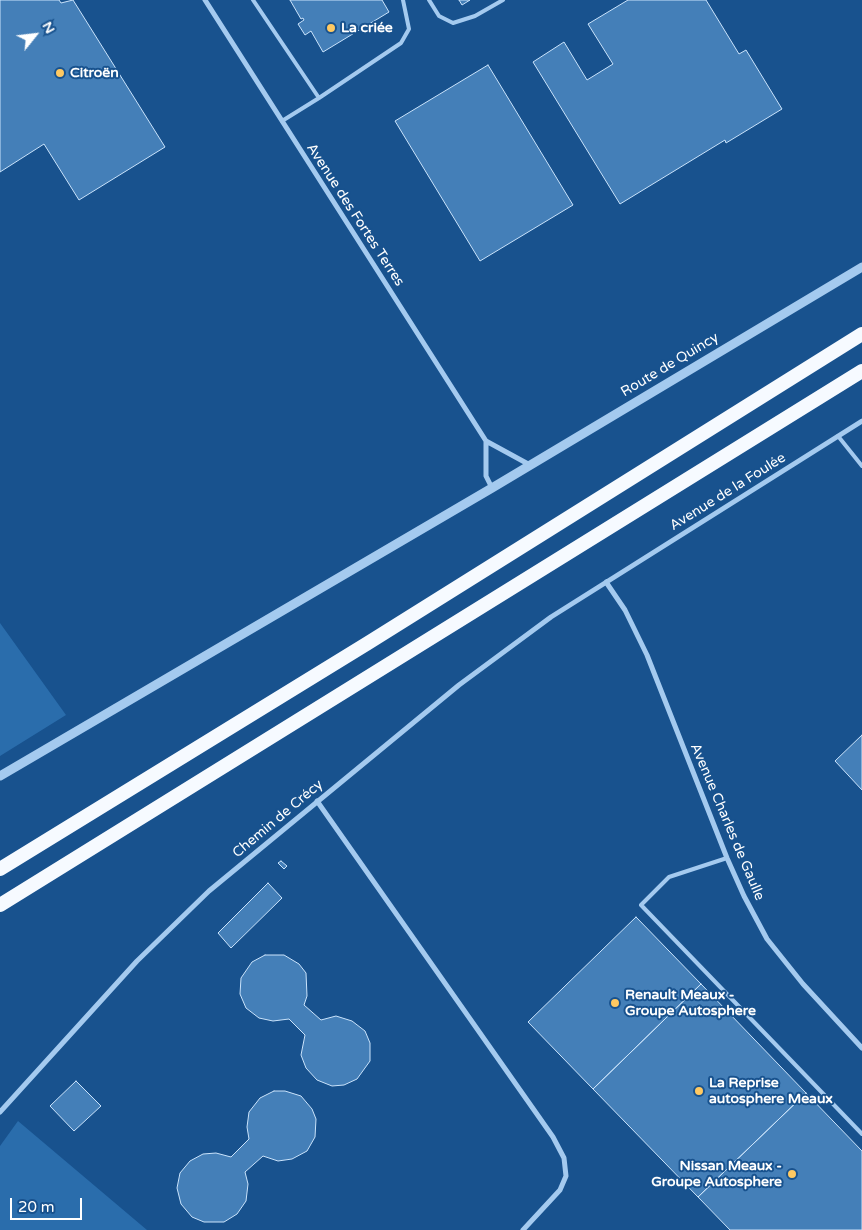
<!DOCTYPE html>
<html>
<head>
<meta charset="utf-8">
<style>
  body { margin:0 }
  #map { position:relative; width:862px; height:1230px; overflow:hidden; background:#18528e; font-family:"Varela Round",sans-serif }
  canvas { display:block }
  .north { position:absolute; left:10px; top:10px; width:50px; height:50px; -webkit-text-stroke:4px #18528e; paint-order:stroke; rotate:61deg; font-size:14px; font-weight:700; line-height:20px; text-align:center; color:#fff }
  .north::after { content:''; display:block; margin:auto; width:18px; height:22px; background:#fff; clip-path:polygon(50% 0,100% 100%,50% 72%,0 100%) }
  .scale { position:absolute; left:10px; top:1198px; width:72px; height:22px; box-sizing:border-box; border:2px solid #fff; border-top:0; padding-left:6px; font-size:15px; line-height:18px; white-space:nowrap; color:#fff; -webkit-text-stroke:4px #18528e; paint-order:stroke }
</style>
</head>
<body>
<div id="map">
<canvas width="862" height="1230"></canvas>
<div class="north">N</div>
<div class="scale">20 m</div>
</div>
<script>
const ctx = document.querySelector('canvas').getContext('2d');
ctx.lineJoin = 'round';
function paint(path, color) {
  ctx.fillStyle = color;
  ctx.fill(path, 'evenodd');
}
function toPath(rows) {
  const path = new Path2D();
  for (const r of rows) {
    path.moveTo(r[0], r[1]);
    for (let i = 2; i < r.length; i += 2) path.lineTo(r[i], r[i + 1]);
  }
  return path;
}
function trace(path, color, width, dash) {
  ctx.strokeStyle = color;
  ctx.lineWidth = width;
  ctx.lineCap = dash ? 'butt' : 'round';
  ctx.setLineDash(dash || []);
  ctx.stroke(path);
}
function drawText(font, color, halo, rows, align = 'center') {
  ctx.font = font + ' "Varela Round",sans-serif';
  ctx.lineWidth = 4;
  ctx.setLineDash([]);
  ctx.textBaseline = 'middle';
  ctx.strokeStyle = halo;
  ctx.fillStyle = color;
  for (const [text, x, y, turn = 0] of rows) {
    ctx.save();
    ctx.translate(x, y);
    ctx.rotate((+turn || 0) * Math.PI / 180);
    ctx.textAlign = isNaN(turn) ? turn : align;
    if (halo) ctx.strokeText(text, 0, 0);
    ctx.fillText(text, 0, 0);
    ctx.restore();
  }
}
const green = toPath([
  [0,623,66,715,0,756],
  [18,1121,147,1230,0,1230,0,1146]
]);
const building = toPath([
  [0,0,59,0,61,3,73,0,165,147,79,200,44,144,0,172,0,0],
  [290,0,382,0,389,12,323,52,311,31,305,35,298,24,304,20,303,18,301,19,290,0],
  [459,0,470,0,462,5,459,0],
  [628,0,706,0,739,54,746,50,782,109,726,143,725,140,620,204,533,62,564,42,587,80,613,64,588,24,628,0],
  [488,65,573,205,480,261,395,121,488,65],
  [862,735,862,790,835,761,862,735],
  [281,861,287,866,284,869,278,863,281,861],
  [268,883,282,898,231,948,218,933,268,883],
  [636,917,701,984,593,1089,528,1022,636,917],
  [265,955,284,955,299,964,306,973,307,996,304,1005,321,1020,336,1016,352,1021,365,1031,370,1043,370,1061,357,1079,344,1085,332,1086,317,1080,306,1068,301,1055,305,1035,289,1019,273,1021,259,1018,246,1008,240,994,241,978,252,962,265,955],
  [701,984,806,1093,698,1197,593,1089,701,984],
  [76,1081,101,1106,74,1131,50,1106,76,1081],
  [274,1091,285,1091,301,1096,312,1109,316,1119,315,1137,307,1151,292,1159,278,1161,263,1156,245,1172,248,1184,246,1201,237,1214,224,1222,204,1222,192,1217,181,1204,177,1188,180,1173,190,1161,203,1154,216,1153,231,1157,249,1139,247,1127,249,1112,260,1098,274,1091],
  [806,1093,862,1151,862,1230,730,1230,698,1197,806,1093]
]);
const service = toPath([
  [253,0,319,98,401,43,409,29,403,0],
  [429,0,439,16,453,23,475,16,503,0],
  [282,121,319,98],
  [838,436,862,466],
  [727,858,669,877,641,905,862,1134]
]);
const minor = toPath([
  [205,0,486,441,530,465],
  [486,441,486,476,492,488],
  [606,582,625,610,647,655,727,858,744,896,767,939,803,984,862,1048],
  [317,801,553,1137,564,1158,566,1176,560,1190,523,1230],
  [0,1112,137,961,209,891,459,685,551,617,862,421]
]);
const tertiary = toPath([
  [0,776,492,488,862,267]
]);
const trunk = toPath([
  [0,869,368,643,862,334],
  [0,905,862,371]
]);
const markers = [
  [331,28,5,"#ffc962"],
  [60,73,5,"#ffc962"],
  [615,1003,5,"#ffc962"],
  [699,1091,5,"#ffc962"],
  [792,1174,5,"#ffc962"]
];
const poiNames = [
  ["La criée",341,28],
  ["Citroën",70,73],
  ["Renault Meaux -",625,995],
  ["Groupe Autosphere",625,1011],
  ["La Reprise",709,1083],
  ["autosphere Meaux",709,1099],
  ["Nissan Meaux -",782,1166,"right"],
  ["Groupe Autosphere",782,1182,"right"]
];
const streetNames = [
  ["Avenue des Fortes Terres",355,215,57],
  ["Route de Quincy",670,365,-31],
  ["Avenue de la Foulée",728,492,-32],
  ["Chemin de Crécy",278,819,-40],
  ["Avenue Charles de Gaulle",727,822,67]
];
paint(green, '#2a6dac');
paint(building, '#447fb8');
trace(building, '#cae3fb', 1);
trace(service, '#a4caef', 4);
trace(minor, '#a4caef', 5);
trace(tertiary, '#a4caef', 9);
trace(trunk, '#f6faff', 14);
for (const [x, y, r, color] of markers) {
  const dot = new Path2D();
  dot.arc(x, y, r, 0, 2 * Math.PI);
  ctx.fillStyle = color;
  ctx.fill(dot);
  trace(dot, '#18528e', 2);
}
drawText('bold 14px', '#fff', '#18528e', poiNames, 'left');
drawText('14px', '#fff', '#18528e', streetNames);
</script>
</body>
</html>
